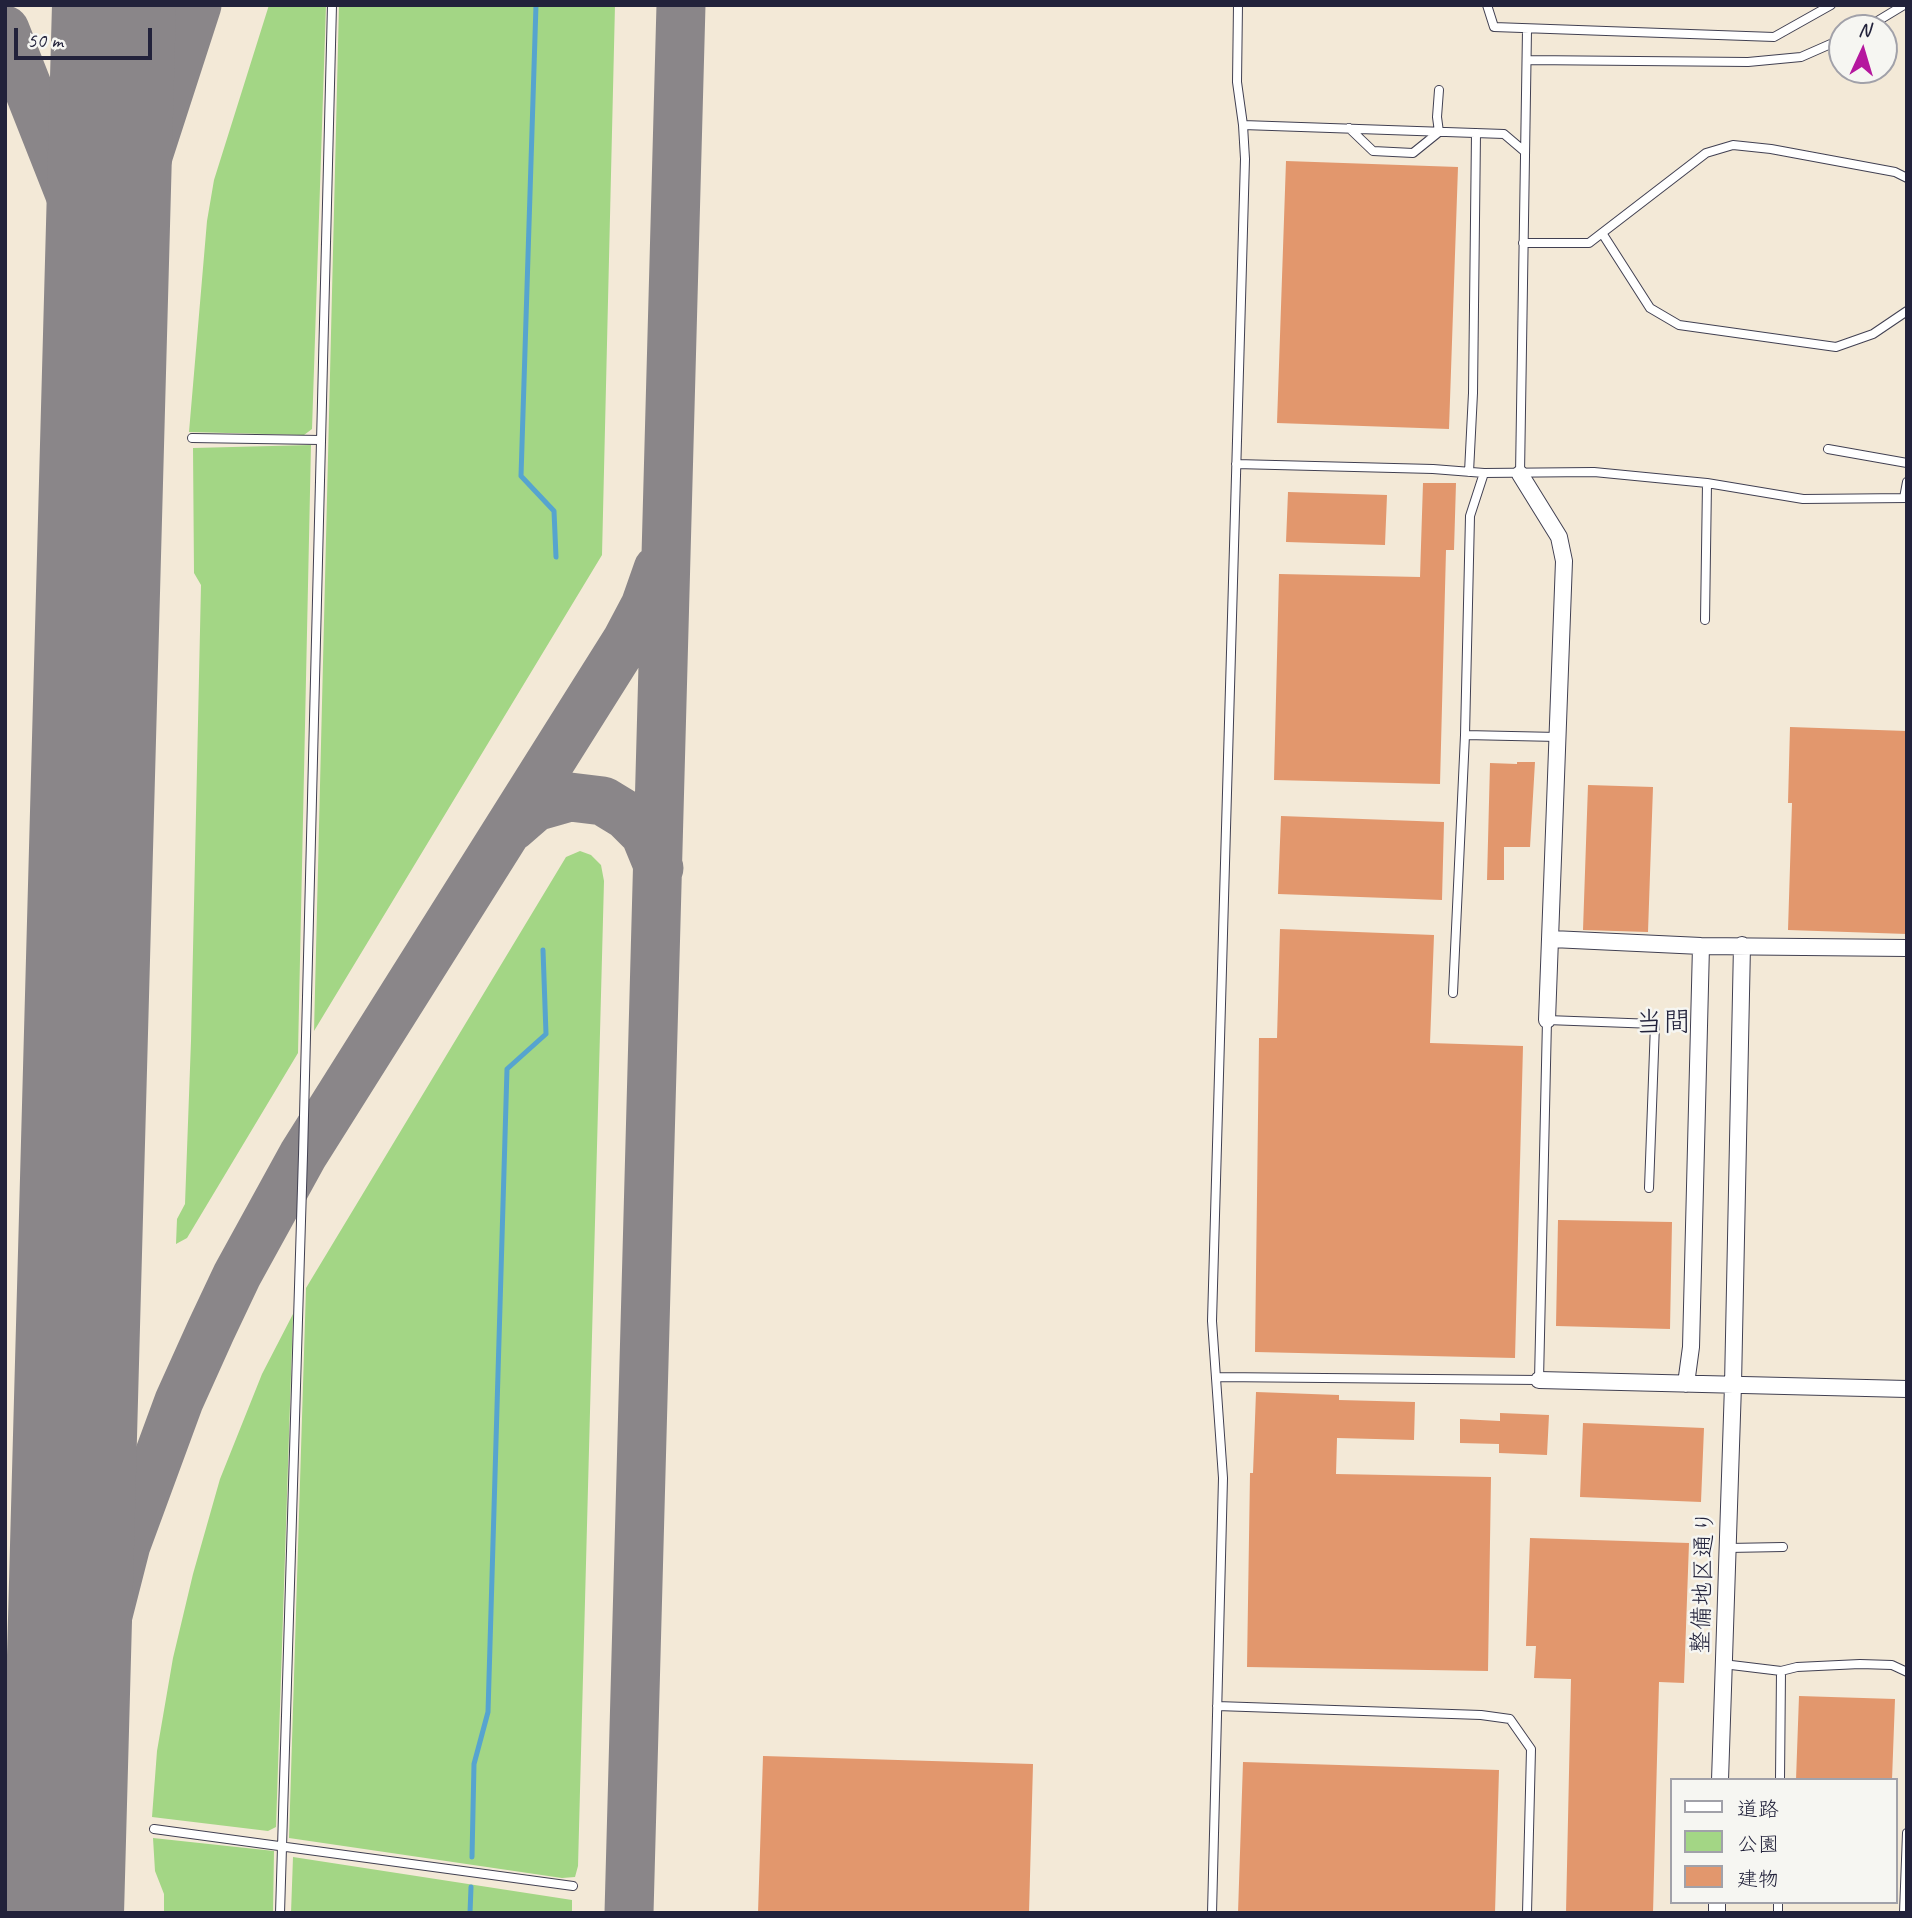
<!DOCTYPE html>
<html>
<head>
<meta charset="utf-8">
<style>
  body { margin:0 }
  #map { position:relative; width:1912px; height:1918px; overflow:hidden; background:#f3e9d7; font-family:Caveat,"Klee One",sans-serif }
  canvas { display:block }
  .frame { position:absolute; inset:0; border:7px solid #22223b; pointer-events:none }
  .legend { position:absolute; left:1670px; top:1778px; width:228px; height:126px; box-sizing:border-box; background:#f6f6f2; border:2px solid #a1a1a9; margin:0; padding:9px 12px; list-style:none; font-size:21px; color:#22223b }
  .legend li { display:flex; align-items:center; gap:14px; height:35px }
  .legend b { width:35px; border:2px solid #a1a1a9 }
  .north { position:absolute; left:1828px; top:14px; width:70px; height:70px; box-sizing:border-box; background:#f6f6f2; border:2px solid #a1a1a9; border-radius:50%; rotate:4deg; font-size:19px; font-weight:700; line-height:28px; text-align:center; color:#22223b }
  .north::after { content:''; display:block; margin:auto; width:24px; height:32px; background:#b5179e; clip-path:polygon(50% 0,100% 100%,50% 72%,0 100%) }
  .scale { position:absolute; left:14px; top:28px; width:138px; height:32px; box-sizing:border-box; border:4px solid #22223b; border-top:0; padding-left:9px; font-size:21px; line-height:24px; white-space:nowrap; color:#22223b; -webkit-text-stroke:5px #f6f6f2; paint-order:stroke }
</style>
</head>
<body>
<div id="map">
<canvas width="1912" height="1918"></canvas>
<div class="frame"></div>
<ul class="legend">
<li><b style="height:9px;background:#fff"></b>道路</li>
<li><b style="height:19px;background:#a3d685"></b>公園</li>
<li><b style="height:19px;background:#e2976d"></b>建物</li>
</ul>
<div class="north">N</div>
<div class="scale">50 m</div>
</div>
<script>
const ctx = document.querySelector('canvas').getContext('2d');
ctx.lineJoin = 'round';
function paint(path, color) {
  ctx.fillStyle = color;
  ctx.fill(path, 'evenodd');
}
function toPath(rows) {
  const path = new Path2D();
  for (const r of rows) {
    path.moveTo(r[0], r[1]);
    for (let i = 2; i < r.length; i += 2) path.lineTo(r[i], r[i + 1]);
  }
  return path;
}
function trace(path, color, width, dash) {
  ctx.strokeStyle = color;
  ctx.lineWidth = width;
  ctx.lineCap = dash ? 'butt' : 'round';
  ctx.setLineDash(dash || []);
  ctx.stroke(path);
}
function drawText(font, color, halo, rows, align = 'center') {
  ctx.font = font + ' Caveat,"Klee One",sans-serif';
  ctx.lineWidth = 5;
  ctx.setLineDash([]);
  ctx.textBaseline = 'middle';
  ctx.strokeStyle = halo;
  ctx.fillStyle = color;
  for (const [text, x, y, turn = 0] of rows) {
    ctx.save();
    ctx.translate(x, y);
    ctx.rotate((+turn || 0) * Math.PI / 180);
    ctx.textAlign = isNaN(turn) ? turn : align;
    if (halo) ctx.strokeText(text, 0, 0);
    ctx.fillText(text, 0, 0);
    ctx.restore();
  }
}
const green = toPath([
  [269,5,326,5,312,429,304,435,189,432,207,221,214,180],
  [339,5,615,5,602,555,314,1031],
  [311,445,298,1053,187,1238,176,1244,177,1219,185,1204,191,1041,201,585,194,573,193,448],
  [580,851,591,855,601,865,604,881,578,1866,575,1877,562,1878,289,1838,306,1288,566,857],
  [293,1314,276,1827,268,1831,152,1817,157,1751,173,1658,193,1574,220,1479,262,1374],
  [153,1838,274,1851,273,1913,164,1913,164,1894,155,1871],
  [293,1857,572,1900,572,1913,291,1913]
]);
const stream = toPath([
  [536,5,521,476,554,511,556,557],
  [472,1857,474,1764,488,1712,507,1069,546,1034,543,950],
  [470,1913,471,1887]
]);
const taxiway = toPath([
  [5,30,106,286],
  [106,303,149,153,197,5],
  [512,827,535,807,570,797,603,801,626,815,645,834,659,868],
  [64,1818,105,1627,126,1545,179,1401,211,1330,237,1275,303,1155,627,640,645,606,658,569],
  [629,1913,681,5]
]);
const runway = toPath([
  [62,1913,114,5]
]);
const building = toPath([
  [1286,161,1458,167,1449,429,1277,423],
  [1423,483,1456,483,1454,550,1446,550,1440,784,1274,780,1279,574,1420,577],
  [1288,492,1387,495,1385,545,1286,542],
  [1790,727,1907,731,1907,934,1788,930,1792,803,1788,803],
  [1517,762,1535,762,1530,847,1504,847,1504,880,1487,880,1490,763,1517,764],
  [1588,785,1653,787,1648,932,1583,930],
  [1281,816,1444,822,1442,900,1278,894],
  [1280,929,1434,935,1430,1043,1523,1046,1515,1358,1255,1352,1259,1038,1277,1038],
  [1558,1220,1672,1222,1670,1329,1556,1326],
  [1256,1392,1339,1395,1339,1400,1415,1402,1414,1440,1337,1438,1336,1474,1491,1477,1488,1671,1247,1667,1250,1473,1253,1473],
  [1500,1413,1549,1415,1547,1455,1499,1453,1499,1444,1460,1443,1460,1419,1500,1421],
  [1583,1423,1704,1428,1701,1502,1580,1497],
  [1530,1538,1689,1543,1684,1683,1659,1682,1653,1913,1566,1913,1571,1679,1534,1678,1536,1646,1526,1646],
  [1799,1696,1895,1699,1892,1780,1796,1780],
  [763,1756,1033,1764,1029,1913,758,1913],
  [1243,1762,1499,1770,1495,1913,1238,1913]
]);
const lane = toPath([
  [1487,5,1494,27,1774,37,1831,5],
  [1866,28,1904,5],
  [1527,60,1748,62,1801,57,1842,39],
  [1243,125,1504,134,1524,151],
  [1349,128,1373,151,1413,153,1439,132,1437,117,1439,90],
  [1602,233,1650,308,1679,325,1836,347,1873,334,1907,311],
  [1523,243,1589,243,1706,153,1733,145,1771,149,1895,172,1907,178],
  [192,438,320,440],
  [1828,449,1907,463],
  [1236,464,1433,469,1484,473,1594,472,1707,483,1803,499,1907,498],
  [1469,472,1473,393,1476,133],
  [1520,474,1527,30],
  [1904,498,1907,482],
  [1705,620,1707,483],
  [1465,735,1558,737],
  [1453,993,1465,735,1470,516,1484,473],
  [1217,1377,1539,1380,1547,1020,1655,1024,1649,1188],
  [1728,1548,1783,1547],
  [1723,1664,1781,1671,1780,1780],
  [1781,1671,1797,1667,1860,1664,1892,1665,1907,1672],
  [1217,1706,1481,1715,1510,1719,1531,1749,1527,1913],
  [154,1829,573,1886],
  [280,1913,303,1155,332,5],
  [1212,1913,1223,1478,1212,1321,1245,159,1243,125,1237,82,1238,5],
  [1778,1913,1778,1902],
  [1904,1913,1907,1833]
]);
const street = toPath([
  [1520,474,1559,537,1564,561,1547,1020],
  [1552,939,1701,946,1907,948],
  [1539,1380,1907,1389],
  [1686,1384,1691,1347,1701,946],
  [1720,1780,1733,1385,1742,945],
  [1717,1913,1717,1902]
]);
const streetNames = [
  ["整備地区通り",1704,1582,-88]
];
const quarterNames = [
  ["当間",1663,1024]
];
paint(green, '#a3d685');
trace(stream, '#56a4cf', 5);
trace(taxiway, '#8a8689', 49);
trace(runway, '#8a8689', 124);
paint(building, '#e2976d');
trace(lane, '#414052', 10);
trace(street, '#414052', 18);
trace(lane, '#fff', 8);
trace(street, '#fff', 16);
drawText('24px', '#22223b', '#f6f6f2', streetNames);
drawText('28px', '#22223b', '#f6f6f2', quarterNames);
</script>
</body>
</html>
